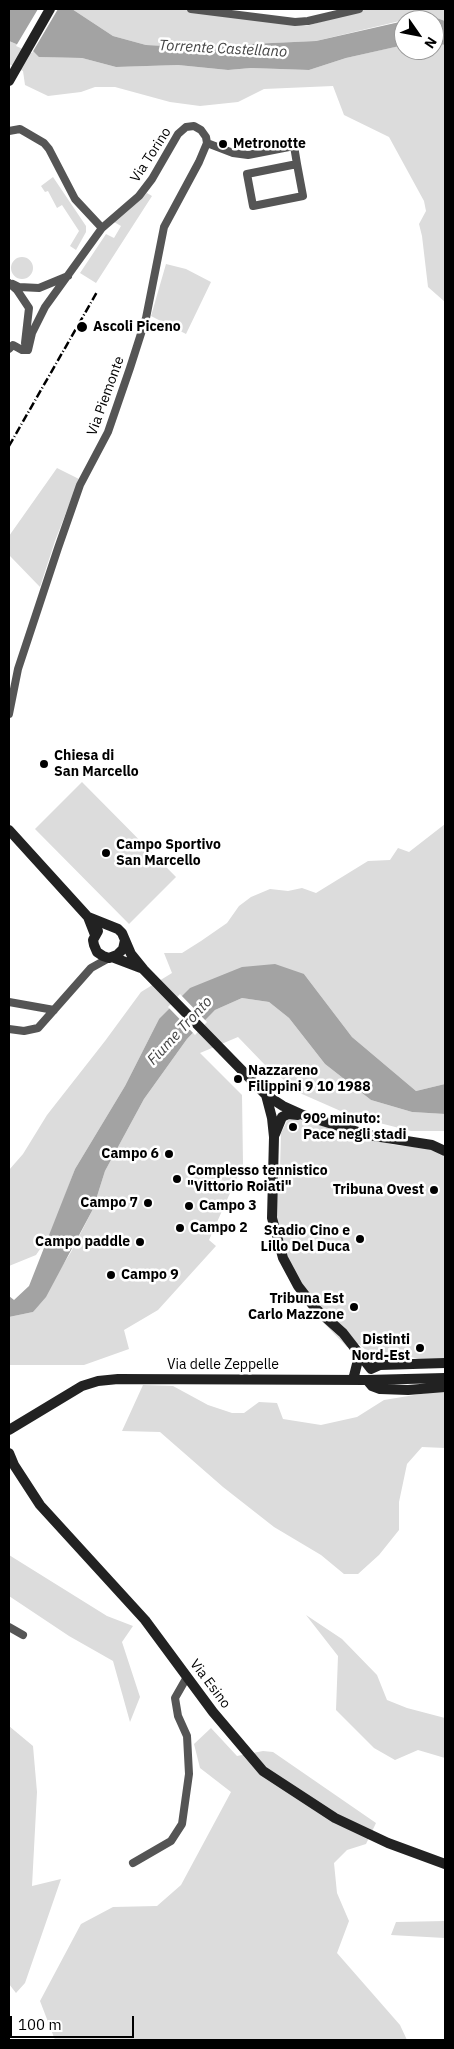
<!DOCTYPE html>
<html>
<head>
<meta charset="utf-8">
<style>
  body { margin:0 }
  #map { position:relative; width:454px; height:2049px; overflow:hidden; background:#fff; font-family:"IBM Plex Sans",sans-serif }
  canvas { display:block }
  .frame { position:absolute; inset:0; border:10px solid #000; pointer-events:none }
  .north { position:absolute; left:394px; top:10px; width:50px; height:50px; box-sizing:border-box; background:#fff; border:1px solid #999; border-radius:50%; rotate:123deg; font-size:14px; font-weight:700; line-height:20px; text-align:center; color:#000 }
  .north::after { content:''; display:block; margin:auto; width:18px; height:22px; background:#000; clip-path:polygon(50% 0,100% 100%,50% 72%,0 100%) }
  .scale { position:absolute; left:10px; top:2016px; width:124px; height:22px; box-sizing:border-box; border:2px solid #000; border-top:0; padding-left:6px; font-size:15px; line-height:18px; white-space:nowrap; color:#000; -webkit-text-stroke:4px #fff; paint-order:stroke }
</style>
</head>
<body>
<div id="map">
<canvas width="454" height="2049"></canvas>
<div class="frame"></div>
<div class="north">N</div>
<div class="scale">100 m</div>
</div>
<script>
const ctx = document.querySelector('canvas').getContext('2d');
ctx.lineJoin = 'round';
function paint(path, color) {
  ctx.fillStyle = color;
  ctx.fill(path, 'evenodd');
}
function toPath(rows) {
  const path = new Path2D();
  for (const r of rows) {
    if (r.length === 3) {
      path.moveTo(r[0] + r[2], r[1]);
      path.arc(r[0], r[1], r[2], 0, 2 * Math.PI);
      continue;
    }
    path.moveTo(r[0], r[1]);
    for (let i = 2; i < r.length; i += 2) path.lineTo(r[i], r[i + 1]);
  }
  return path;
}
function trace(path, color, width, dash) {
  ctx.strokeStyle = color;
  ctx.lineWidth = width;
  ctx.lineCap = dash ? 'butt' : 'round';
  ctx.setLineDash(dash || []);
  ctx.stroke(path);
}
function drawText(font, color, halo, rows, align = 'center') {
  ctx.font = font + ' "IBM Plex Sans",sans-serif';
  ctx.lineWidth = 5;
  ctx.setLineDash([]);
  ctx.textBaseline = 'middle';
  ctx.strokeStyle = halo;
  ctx.fillStyle = color;
  for (const [text, x, y, turn = 0] of rows) {
    ctx.save();
    ctx.translate(x, y);
    ctx.rotate((+turn || 0) * Math.PI / 180);
    ctx.textAlign = isNaN(turn) ? turn : align;
    if (halo) ctx.strokeText(text, 0, 0);
    ctx.fillText(text, 0, 0);
    ctx.restore();
  }
}
const green = toPath([
  [72,9,198,9,306,26,367,9,445,9,445,21,434,17,404,20,316,41,185,47,146,45,113,36],
  [9,41,33,51,40,57,82,58,116,67,178,65,228,70,251,68,309,70,346,58,399,46,404,45,404,50,434,50,434,43,445,45,445,302,428,287,422,236,419,224,426,211,424,201,389,137,344,115,333,86,264,89,238,102,200,106,170,102,115,87,95,87,81,92,48,96,25,85,23,71,9,64],
  [53,177,86,226,86,232,76,250,70,246,79,231,62,205,57,208,48,191,45,192,41,186],
  [147,193,152,196,96,283,80,273,106,234,114,238,121,226,114,222],
  [22,268,11],
  [166,264,186,269,211,282,186,334,151,316],
  [57,468,79,479,55,541,40,587,9,555,9,536],
  [82,782,176,877,129,924,35,829],
  [445,824,445,1084,416,1091,352,1037,304,974,159,1019,125,1086,75,1169,51,1233,36,1255,9,1266,9,1170,23,1154,47,1115,105,1041,141,992,172,973,164,953,182,953,201,941,227,923,239,906,251,897,270,889,288,891,302,888,316,893,368,861,390,860,398,848,409,852],
  [242,998,269,1002,289,1018,325,1064,371,1100,412,1112,445,1114,445,1131,411,1131,352,1116,302,1094,265,1065,238,1037,200,1053,242,1095,243,1164,209,1240,216,1246,158,1310,124,1330,129,1349,84,1365,9,1365,9,1317,33,1312,71,1252,93,1209,105,1171,144,1099,187,1039,215,1010],
  [293,1118,370,1139,395,1145,424,1148,445,1154,445,1360,423,1360,411,1357,396,1351,393,1356,374,1357,359,1344,347,1347,311,1310,281,1260,270,1170,280,1169,281,1133,288,1119],
  [143,1385,173,1386,208,1405,232,1413,244,1413,259,1402,277,1403,283,1419,321,1425,357,1417,384,1400,445,1390,445,1448,422,1447,407,1464,399,1502,399,1530,379,1555,358,1574,344,1574,321,1555,274,1527,223,1487,160,1432,122,1431],
  [9,1555,107,1616,133,1626,122,1642,140,1697,130,1722,113,1661,69,1636,9,1596],
  [306,1615,342,1639,377,1675,387,1700,407,1708,445,1718,445,1758,418,1750,395,1760,374,1748,336,1710,338,1656],
  [9,1726,33,1746,37,1792,32,1886,61,1879,25,1983,16,1993,9,1984],
  [211,1728,237,1756,263,1751,273,1752,376,1823,366,1844,347,1850,334,1863,337,1893,349,1921,337,1953,400,2025,407,2040,55,2040,40,2001,81,1924,113,1907,157,1906,181,1885,231,1792,200,1768,194,1744],
  [445,1921,445,1938,391,1935,396,1922]
]);
const water = toPath([
  [9,9,72,9,113,36,146,45,185,47,316,41,404,21,404,45,346,58,309,70,251,68,228,70,178,65,116,67,82,58,39,57,33,51,9,41],
  [434,17,445,21,445,45,434,43,434,20,411,20],
  [275,964,304,974,352,1037,416,1091,445,1084,445,1114,412,1112,371,1100,325,1064,289,1018,269,1002,242,998,215,1010,187,1039,144,1099,105,1171,93,1209,46,1297,33,1312,9,1317,9,1296,14,1300,29,1286,75,1169,125,1086,159,1019,190,988,242,967]
]);
const pier = toPath([
  [38,9,58,9,32,53,16,46],
  [180,994,207,1022,195,1035,168,1007]
]);
const street = toPath([
  [191,9,295,22,308,21,359,9],
  [9,131,20,129,44,143,49,149,75,199,102,228],
  [207,143,233,153,248,155,294,146,297,164,303,196,253,206,247,174,297,164],
  [9,283,17,290,29,308,25,343],
  [13,284,19,287,39,288,68,276],
  [9,349,13,345,22,350,28,350,32,333,45,307,102,228,139,196,152,179,178,134,186,127,194,126,201,130,206,137,207,143,199,162,164,227,146,318,130,368,108,432,80,485,58,548,18,669,9,714],
  [9,1002,54,1010],
  [9,1029,24,1031,38,1028,91,968,109,958],
  [9,1627,23,1635],
  [133,1863,171,1841,182,1824,189,1774,187,1736,178,1716,175,1698,187,1677]
]);
const secondary = toPath([
  [9,81,50,9],
  [9,830,88,917,95,935],
  [88,917,118,929,122,933,131,954,144,970,266,1095,283,1106,303,1115,368,1135,432,1145,445,1151],
  [98,931,93,940,94,945,97,952,103,956,109,958,117,955,123,949,125,940],
  [112,957,141,968],
  [266,1095,272,1118,274,1137,272,1218,283,1258,298,1286,315,1308,343,1333,371,1369,380,1365,445,1363],
  [275,1134,282,1117,288,1114,298,1115],
  [353,1380,359,1356],
  [367,1380,372,1386,380,1389,408,1390,445,1387],
  [9,1430,82,1386,98,1381,118,1379,367,1380,445,1378],
  [9,1453,14,1465,40,1505,145,1620,213,1712,263,1771,335,1818,388,1843,445,1864]
]);
const rail = toPath([
  [9,446,97,292]
]);
const markers = [
  [223,144,5,"#000"],
  [82,327,6,"#000"],
  [44,764,5,"#000"],
  [106,853,5,"#000"],
  [238,1079,5,"#000"],
  [293,1127,5,"#000"],
  [169,1154,5,"#000"],
  [177,1179,5,"#000"],
  [434,1190,5,"#000"],
  [148,1203,5,"#000"],
  [189,1206,5,"#000"],
  [180,1228,5,"#000"],
  [360,1239,5,"#000"],
  [140,1242,5,"#000"],
  [111,1275,5,"#000"],
  [354,1307,5,"#000"],
  [420,1348,5,"#000"]
];
const poiNames = [
  ["Metronotte",233,144],
  ["Ascoli Piceno",93,327],
  ["Chiesa di",54,756],
  ["San Marcello",54,772],
  ["Campo Sportivo",116,845],
  ["San Marcello",116,861],
  ["Nazzareno",248,1071],
  ["Filippini 9 10 1988",248,1087],
  ["90° minuto:",303,1119],
  ["Pace negli stadi",303,1135],
  ["Campo 6",159,1154,"right"],
  ["Complesso tennistico",187,1171],
  ["\"Vittorio Roiati\"",187,1187],
  ["Tribuna Ovest",424,1190,"right"],
  ["Campo 7",138,1203,"right"],
  ["Campo 3",199,1206],
  ["Campo 2",190,1228],
  ["Stadio Cino e",350,1231,"right"],
  ["Lillo Del Duca",350,1247,"right"],
  ["Campo paddle",130,1242,"right"],
  ["Campo 9",121,1275],
  ["Tribuna Est",344,1299,"right"],
  ["Carlo Mazzone",344,1315,"right"],
  ["Distinti",410,1340,"right"],
  ["Nord-Est",410,1356,"right"]
];
const streetNames = [
  ["Via Torino",151,155,-57],
  ["Via Piemonte",106,396,-70],
  ["Via delle Zeppelle",223,1365],
  ["Via Esino",210,1684,53]
];
const waterNames = [
  ["Torrente Castellano",223,49,3],
  ["Fiume Tronto",180,1031,-47]
];
paint(green, '#dcdcdc');
paint(water, '#a3a3a3');
paint(pier, '#fff');
trace(street, '#555', 8);
trace(secondary, '#222', 10);
trace(rail, '#000', 2.5, [8, 2.5, 1, 2.5]);
for (const [x, y, r, color] of markers) {
  const dot = new Path2D();
  dot.arc(x, y, r, 0, 2 * Math.PI);
  ctx.fillStyle = color;
  ctx.fill(dot);
  trace(dot, '#fff', 2);
}
drawText('bold 14px', '#000', '#fff', poiNames, 'left');
drawText('14px', '#000', '#fff', streetNames);
drawText('italic 15px', '#444', '#fff', waterNames);
</script>
</body>
</html>
